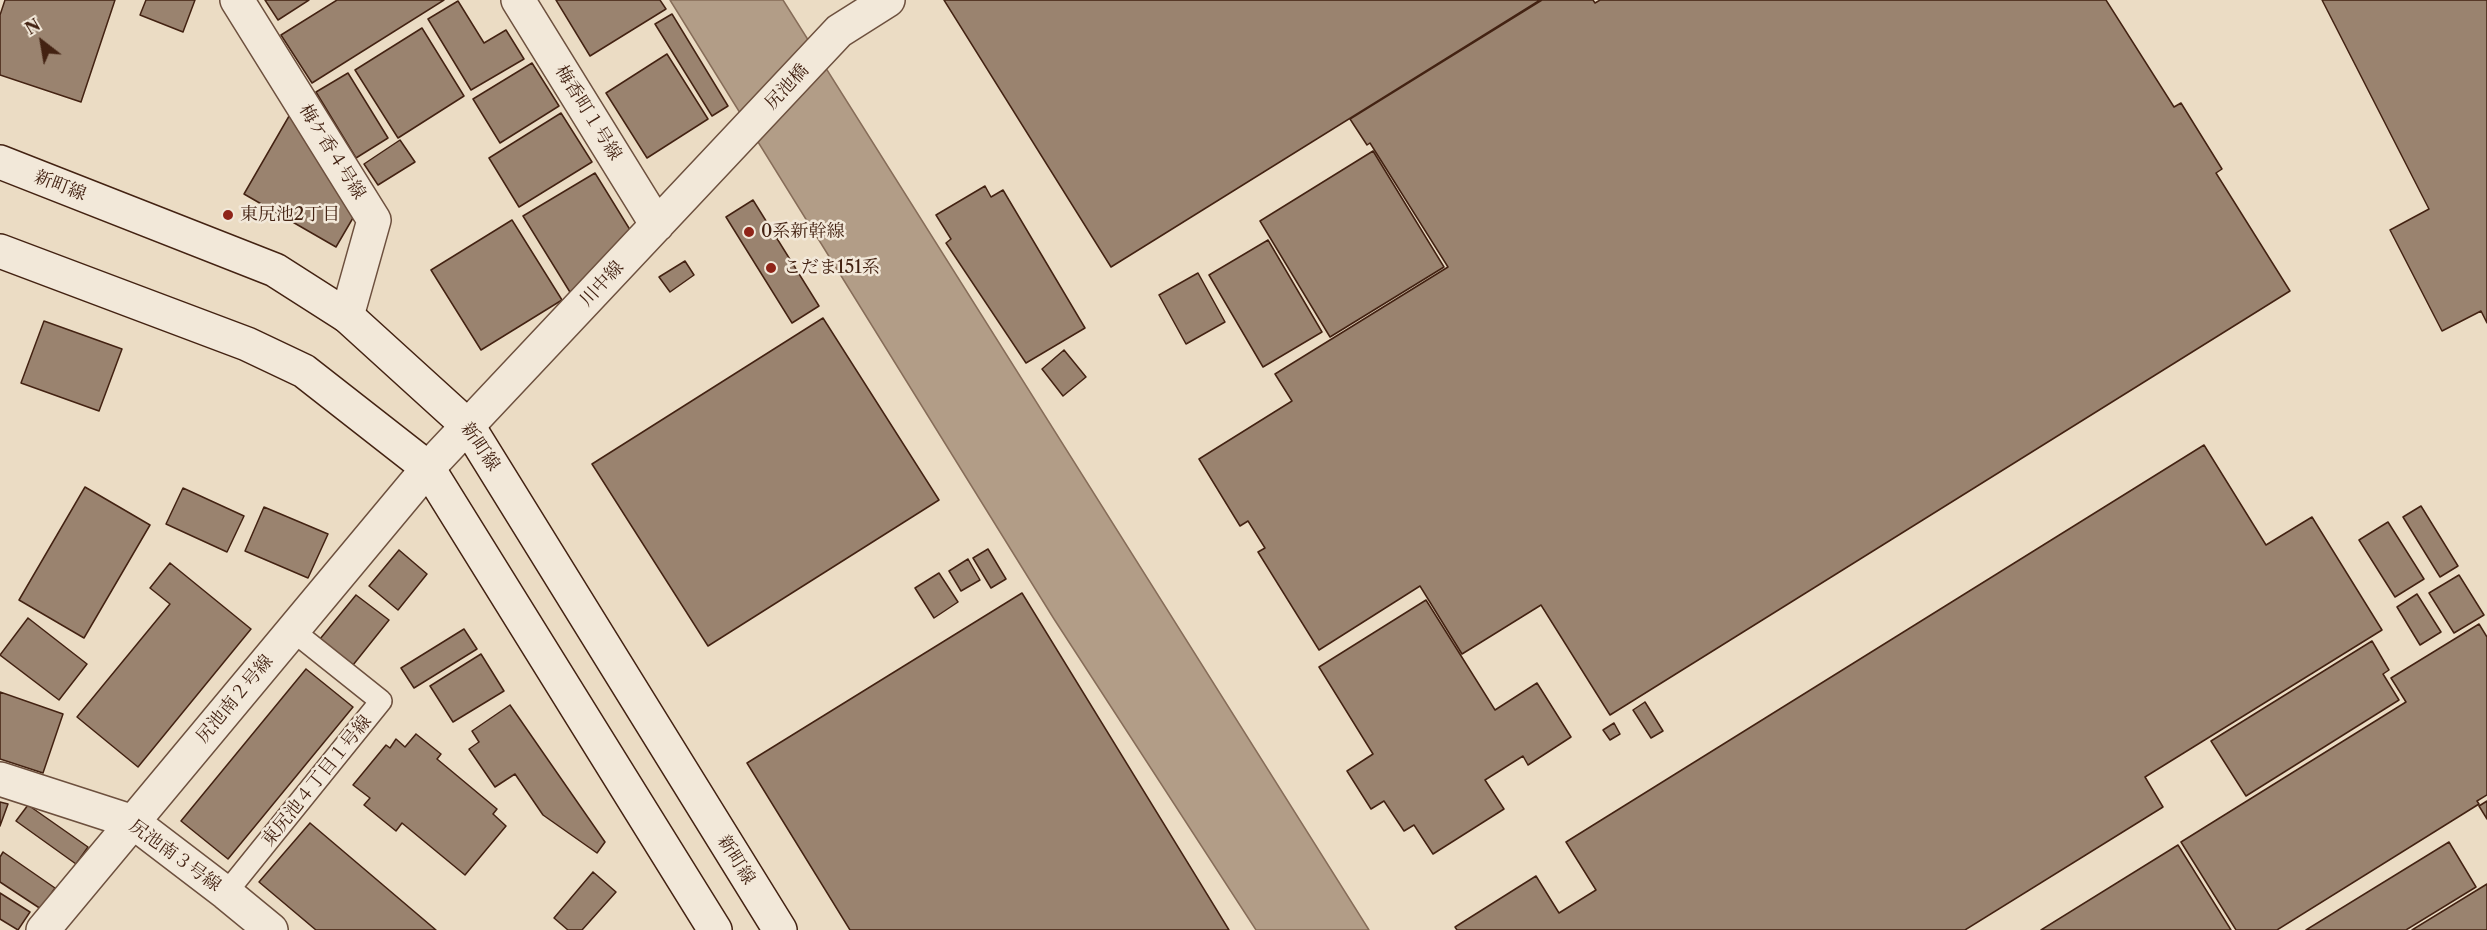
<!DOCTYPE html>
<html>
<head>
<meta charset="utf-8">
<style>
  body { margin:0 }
  #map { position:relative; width:2487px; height:930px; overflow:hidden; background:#ebdcc4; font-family:"Libre Caslon Text",serif }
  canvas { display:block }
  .north { position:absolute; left:12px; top:12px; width:60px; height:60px; -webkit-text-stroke:4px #f2e8d9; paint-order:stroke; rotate:329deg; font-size:16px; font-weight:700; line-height:24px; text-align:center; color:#432212 }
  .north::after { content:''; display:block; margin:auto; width:21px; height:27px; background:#432212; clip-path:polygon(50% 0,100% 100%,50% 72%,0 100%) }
</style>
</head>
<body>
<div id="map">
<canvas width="2487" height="930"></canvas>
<div class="north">N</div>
</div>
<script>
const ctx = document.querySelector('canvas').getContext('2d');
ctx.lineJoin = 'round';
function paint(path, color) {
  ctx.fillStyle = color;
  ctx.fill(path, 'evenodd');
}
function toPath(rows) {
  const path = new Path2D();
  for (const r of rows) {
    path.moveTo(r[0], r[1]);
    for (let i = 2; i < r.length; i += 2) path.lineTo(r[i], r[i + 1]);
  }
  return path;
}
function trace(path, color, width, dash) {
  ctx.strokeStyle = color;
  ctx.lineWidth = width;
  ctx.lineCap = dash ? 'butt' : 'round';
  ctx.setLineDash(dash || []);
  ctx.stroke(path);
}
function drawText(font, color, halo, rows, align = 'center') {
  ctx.font = font + ' "Libre Caslon Text","Noto Serif JP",serif';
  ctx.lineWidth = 5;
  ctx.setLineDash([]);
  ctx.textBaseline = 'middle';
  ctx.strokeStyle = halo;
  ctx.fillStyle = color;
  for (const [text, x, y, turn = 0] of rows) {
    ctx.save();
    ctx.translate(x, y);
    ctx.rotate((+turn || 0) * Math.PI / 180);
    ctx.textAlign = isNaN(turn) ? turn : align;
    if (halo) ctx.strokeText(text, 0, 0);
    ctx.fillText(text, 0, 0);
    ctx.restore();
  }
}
const water = toPath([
  [670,0,783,0,1369,930,1256,930,1054,619,670,0]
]);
const building = toPath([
  [5,0,115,0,81,102,0,75,0,15,5,0],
  [146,0,195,0,183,32,140,15,146,0],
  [265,0,309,0,278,20,265,0],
  [337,0,444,0,312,83,281,35,337,0],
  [556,0,660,0,666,9,590,56,556,0],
  [944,0,1540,0,1111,267,944,0],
  [1542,0,1593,0,1595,3,1600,0,2106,0,2174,107,2181,103,2222,169,2216,173,2290,291,1610,715,1541,605,1462,654,1420,586,1319,650,1258,552,1265,548,1248,521,1240,526,1199,459,1292,401,1275,374,1448,267,1370,143,1367,145,1350,119,1542,0],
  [2322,0,2487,0,2487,323,2481,311,2442,331,2390,230,2429,209,2322,0],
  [458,1,484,43,506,30,524,59,471,90,428,19,458,1],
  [672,14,728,106,712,116,655,24,672,14],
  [422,28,464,96,398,138,355,70,422,28],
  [667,54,708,119,647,158,606,93,667,54],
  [532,63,559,106,500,143,473,99,532,63],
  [348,73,388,138,356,158,316,92,348,73],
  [292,111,357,211,336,247,244,194,292,111],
  [561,113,592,162,519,207,489,158,561,113],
  [400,140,415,162,378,185,364,164,400,140],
  [1373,151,1444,267,1330,337,1260,221,1373,151],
  [595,173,632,233,573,297,523,216,595,173],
  [985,186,991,197,1003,190,1085,328,1026,363,946,243,951,239,936,215,985,186],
  [753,200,819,306,792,323,726,217,753,200],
  [512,220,562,300,481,350,431,270,512,220],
  [1268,240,1322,332,1263,367,1209,275,1268,240],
  [685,261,694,275,670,292,659,277,685,261],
  [1198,273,1225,322,1186,344,1159,295,1198,273],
  [823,318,939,500,708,646,592,464,823,318],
  [44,321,122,349,99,411,21,383,44,321],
  [1064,350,1086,377,1063,396,1042,369,1064,350],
  [2204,445,2266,545,2312,517,2382,630,2145,777,2163,807,1965,930,1457,930,1455,927,1536,876,1559,913,1596,890,1566,842,2204,445],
  [85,487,150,525,84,638,19,600,85,487],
  [183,488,244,516,227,552,166,524,183,488],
  [2421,506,2458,566,2440,577,2403,517,2421,506],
  [264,507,328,534,308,578,245,551,264,507],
  [2388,522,2424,579,2395,597,2359,540,2388,522],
  [988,549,1006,579,991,588,973,558,988,549],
  [399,550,427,574,398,610,369,586,399,550],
  [968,559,980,580,961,591,949,571,968,559],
  [170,563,251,629,138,767,77,717,170,604,150,588,170,563],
  [939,573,958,602,934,618,915,588,939,573],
  [2459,575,2484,615,2454,633,2429,593,2459,575],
  [1022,593,1229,930,850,930,747,763,1022,593],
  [2417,594,2441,632,2420,645,2397,607,2417,594],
  [356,595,389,620,353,665,320,639,356,595],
  [1426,600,1495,710,1537,683,1571,737,1528,765,1523,756,1485,780,1504,809,1433,854,1414,825,1404,831,1384,801,1371,809,1347,771,1373,754,1319,667,1426,600],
  [28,618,87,664,59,700,0,655,28,618],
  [2479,624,2487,637,2487,795,2477,801,2479,804,2277,930,2236,930,2181,842,2406,702,2391,678,2479,624],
  [464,629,477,649,414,688,401,668,464,629],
  [2372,641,2389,670,2383,674,2399,700,2246,796,2211,741,2372,641],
  [481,654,504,691,453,722,430,686,481,654],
  [306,669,353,707,228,859,181,821,306,669],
  [0,692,63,714,43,773,0,759,0,692],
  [1645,702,1663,731,1651,738,1633,710,1645,702],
  [510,705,605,842,597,853,543,815,515,774,495,787,469,749,479,742,472,731,510,705],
  [1614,723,1620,734,1610,740,1603,730,1614,723],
  [416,734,441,754,437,759,497,809,493,814,506,826,465,875,402,823,396,831,364,805,370,798,353,785,386,745,390,748,396,739,405,747,416,734],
  [2487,801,2487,819,2479,806,2487,801],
  [0,802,8,804,0,826,0,802],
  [28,805,88,847,76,864,16,821,28,805],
  [310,823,436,930,316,930,259,882,310,823],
  [2449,842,2476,887,2406,930,2306,930,2449,842],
  [2178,845,2231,930,2041,930,2178,845],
  [3,852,55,888,41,909,0,882,0,857,3,852],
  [593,872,616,892,582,930,568,930,554,918,593,872],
  [2487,884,2487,930,2412,930,2487,884],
  [0,893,30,912,18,930,0,919,0,893]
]);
const lane = toPath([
  [226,893,381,701,292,630]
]);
const street = toPath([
  [237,0,374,220,347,316],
  [518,0,657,225],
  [0,779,133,822,226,893,271,930],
  [43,930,428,468,839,31,888,0]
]);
const secondary = toPath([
  [0,162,275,270,347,316,468,426,780,930],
  [0,251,247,344,304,371,428,468,715,930]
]);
const markers = [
  [228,215,6,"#8f2418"],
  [749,232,6,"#8f2418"],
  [771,268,6,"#8f2418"]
];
const streetNames = [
  ["尻池橋",787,87,-47],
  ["梅香町１号線",588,113,58],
  ["梅ケ香４号線",332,152,58],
  ["新町線",60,186,21],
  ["川中線",602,284,-47],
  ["新町線",480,447,56],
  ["尻池南２号線",235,699,-50],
  ["東尻池４丁目１号線",317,781,-51],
  ["尻池南３号線",175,856,36],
  ["新町線",736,860,58]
];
const poiNames = [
  ["東尻池2丁目",240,215],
  ["0系新幹線",761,232],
  ["こだま151系",783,268]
];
paint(water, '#b29d87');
trace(water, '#866c58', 1.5);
paint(building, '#9a836f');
trace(building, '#432212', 1.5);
trace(lane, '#6d503e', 24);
trace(street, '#6d503e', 36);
trace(secondary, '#432212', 36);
trace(lane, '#f2e8d9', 21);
trace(street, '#f2e8d9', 33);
trace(secondary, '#f2e8d9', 33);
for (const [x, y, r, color] of markers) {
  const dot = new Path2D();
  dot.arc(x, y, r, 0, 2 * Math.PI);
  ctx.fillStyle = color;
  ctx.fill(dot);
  trace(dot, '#f2e8d9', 2);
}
drawText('18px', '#432212', '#f2e8d9', streetNames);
drawText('18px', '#432212', '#f2e8d9', poiNames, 'left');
</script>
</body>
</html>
